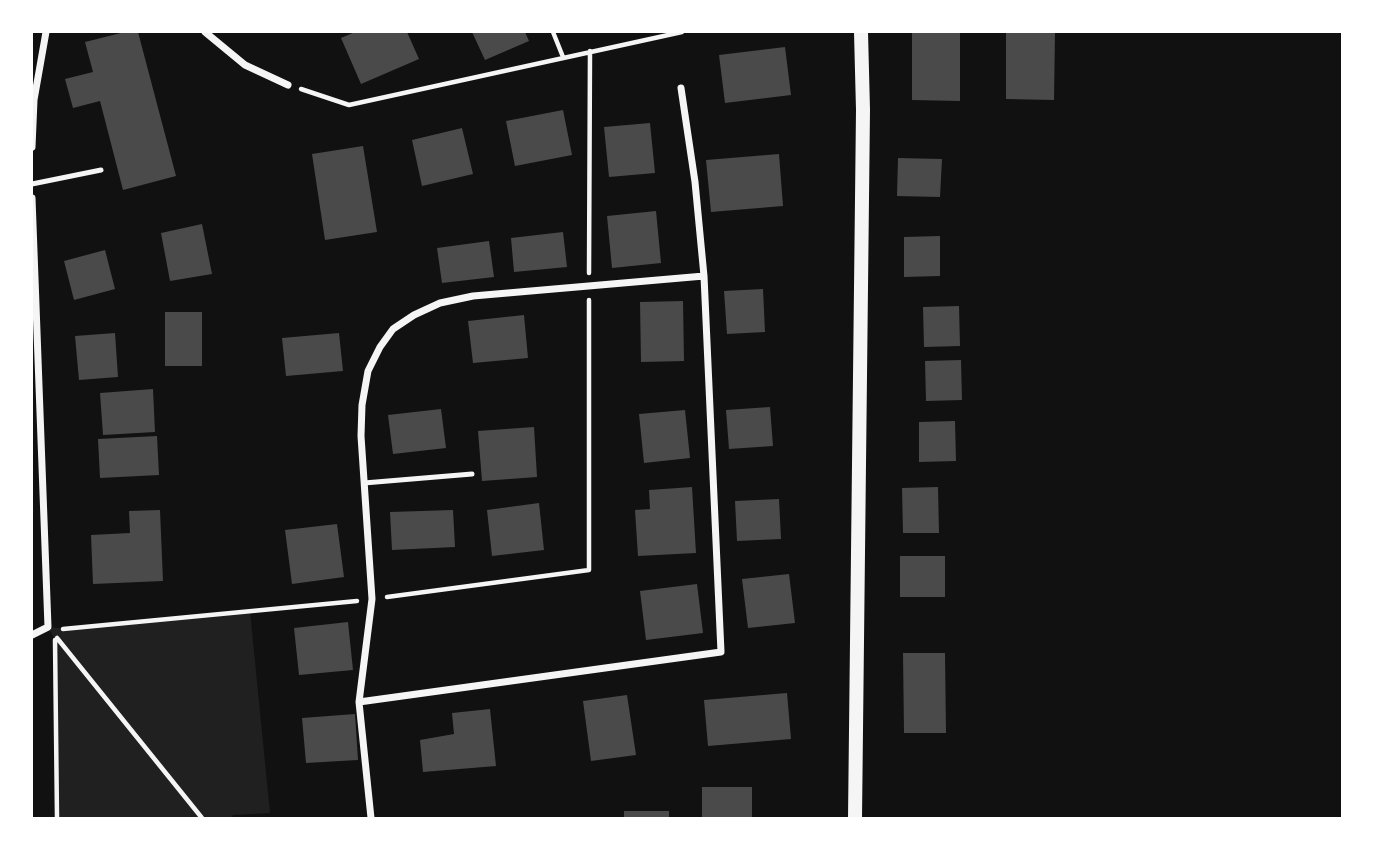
<!DOCTYPE html>
<html>
<head>
<meta charset="utf-8">
<style>
  body { margin:0 }
  #map { position:relative; width:1374px; height:850px; overflow:hidden; background:#111; font-family:Literata,serif }
  canvas { display:block }
  .frame { position:absolute; inset:0; border:33px solid #fff; pointer-events:none }
</style>
</head>
<body>
<div id="map">
<canvas width="1374" height="850"></canvas>
<div class="frame"></div>
</div>
<script>
const ctx = document.querySelector('canvas').getContext('2d');
ctx.lineJoin = 'round';
function paint(path, color) {
  ctx.fillStyle = color;
  ctx.fill(path, 'evenodd');
}
function toPath(rows) {
  const path = new Path2D();
  for (const r of rows) {
    path.moveTo(r[0], r[1]);
    for (let i = 2; i < r.length; i += 2) path.lineTo(r[i], r[i + 1]);
  }
  return path;
}
function trace(path, color, width, dash) {
  ctx.strokeStyle = color;
  ctx.lineWidth = width;
  ctx.lineCap = dash ? 'butt' : 'round';
  ctx.setLineDash(dash || []);
  ctx.stroke(path);
}
const green = toPath([
  [250,611,270,813,233,815,232,818,58,818,55,640,48,627,70,629]
]);
const building = toPath([
  [125,32,138,32,176,176,123,190,100,101,73,108,65,79,93,72,85,42],
  [355,32,407,32,419,59,361,84,341,38],
  [472,32,525,32,529,41,485,60],
  [912,32,960,32,960,101,912,100],
  [1006,32,1055,32,1054,100,1006,99],
  [785,47,791,95,725,103,719,55],
  [563,110,572,155,515,166,506,121],
  [650,123,655,173,609,177,604,127],
  [462,128,473,174,422,186,412,140],
  [363,146,377,232,325,240,312,154],
  [779,154,783,206,711,212,706,160],
  [898,158,942,159,940,197,897,196],
  [656,211,661,263,612,268,607,216],
  [202,224,212,274,170,281,161,233],
  [563,232,567,267,514,272,511,238],
  [940,236,940,276,904,277,904,237],
  [489,241,494,277,442,283,437,248],
  [105,250,115,289,74,300,64,261],
  [763,289,765,332,727,334,724,291],
  [683,301,684,361,641,362,640,302],
  [959,306,960,346,924,347,923,307],
  [165,312,202,312,202,366,165,366],
  [524,315,528,358,473,363,468,321],
  [115,333,118,377,79,380,75,336],
  [339,333,343,371,286,376,282,338],
  [961,360,962,400,926,401,925,361],
  [153,389,155,432,103,435,100,393],
  [770,407,773,446,729,449,726,410],
  [441,409,446,448,393,454,388,415],
  [685,410,690,458,644,463,639,414],
  [955,421,956,461,919,462,919,422],
  [534,427,537,477,482,481,478,431],
  [157,436,159,475,100,478,98,439],
  [692,487,696,553,638,556,635,510,650,509,649,490],
  [938,487,939,533,903,533,902,488],
  [779,499,781,539,737,541,735,501],
  [539,503,544,550,492,556,487,510],
  [160,510,163,581,93,584,91,535,130,533,129,511],
  [453,510,455,547,392,550,390,512],
  [337,524,344,577,292,584,285,530],
  [900,556,945,556,945,597,900,597],
  [789,574,795,623,748,628,742,579],
  [697,584,703,633,646,640,640,591],
  [348,622,353,670,299,675,294,628],
  [903,653,945,653,946,733,904,733],
  [787,693,791,739,708,746,704,700],
  [627,695,636,755,591,761,583,701],
  [490,709,496,766,423,772,420,740,454,734,452,713],
  [355,714,358,760,306,763,302,718],
  [702,787,752,787,752,818,702,818],
  [624,811,669,811,669,818,624,818]
]);
const path = toPath([
  [553,32,563,57],
  [301,89,349,105,682,32],
  [589,273,590,51],
  [387,597,589,570,589,300],
  [63,629,357,601],
  [57,638,202,818],
  [55,640,57,818]
]);
const service = toPath([
  [32,184,101,170],
  [364,483,472,474]
]);
const minor = toPath([
  [205,32,245,65,288,85],
  [681,88,695,182,704,276],
  [32,147,34,100,46,32],
  [32,198,48,627,32,635],
  [704,276,721,652,359,702,372,599,361,436,362,405,368,371,380,347,393,329,414,315,440,303,473,296,704,276],
  [359,702,371,818]
]);
const secondary = toPath([
  [855,818,863,110,861,32]
]);
paint(green, '#202020');
paint(building, '#4a4a4a');
trace(path, '#f5f5f5', 4.5);
trace(service, '#f5f5f5', 5);
trace(minor, '#f5f5f5', 7);
trace(secondary, '#f5f5f5', 14);
</script>
</body>
</html>
